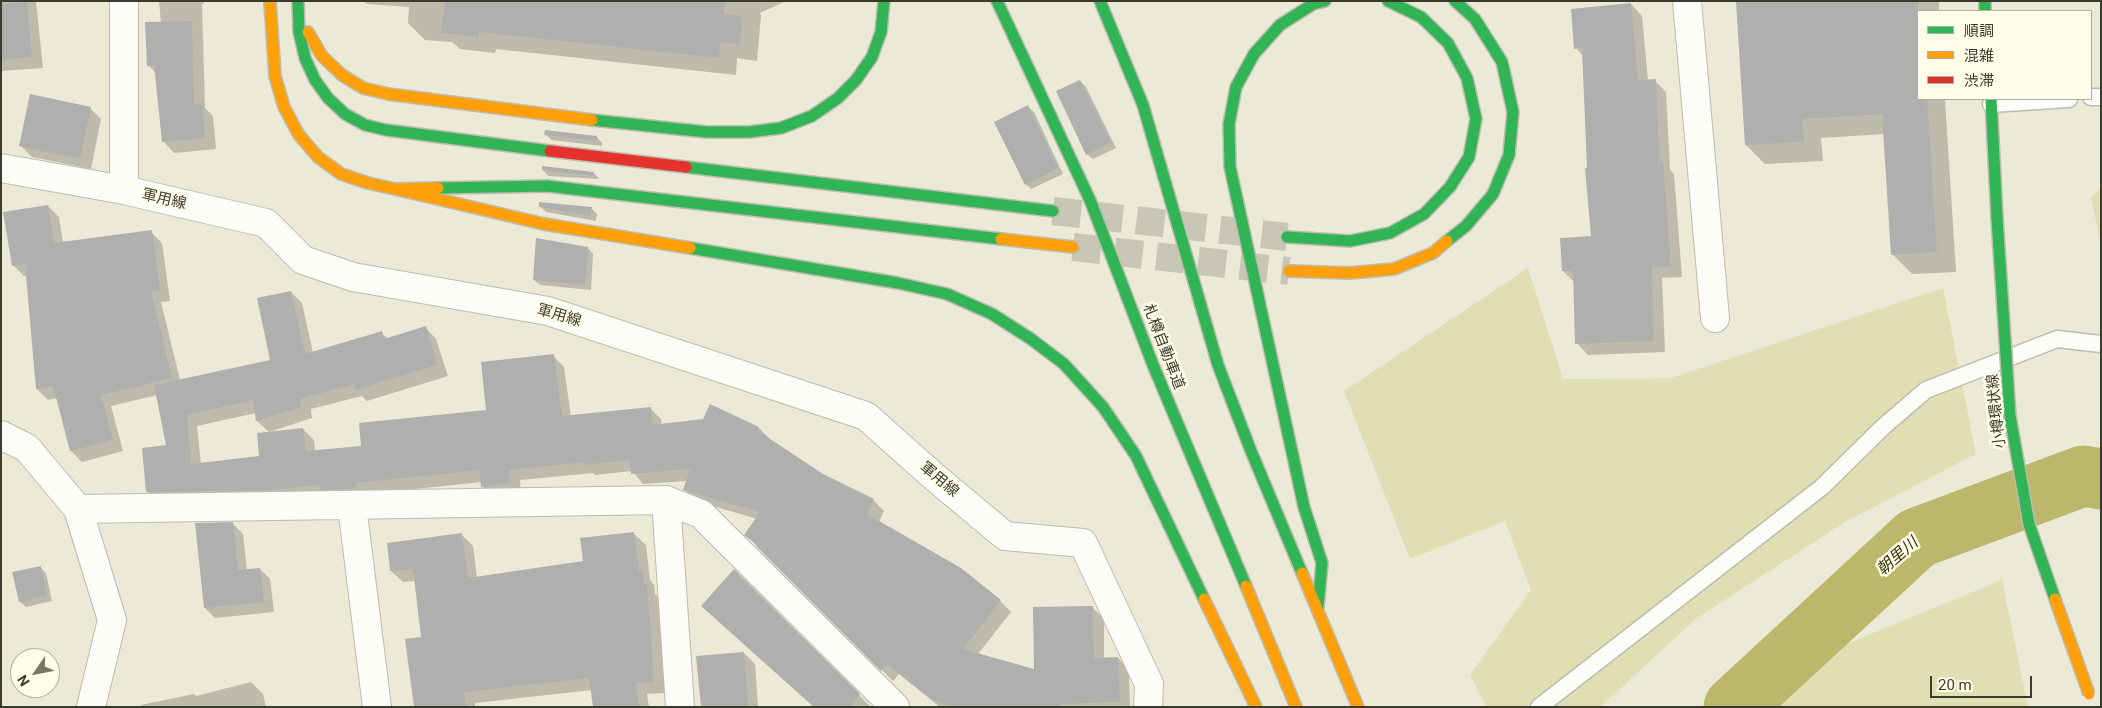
<!DOCTYPE html>
<html>
<head>
<meta charset="utf-8">
<style>
  body { margin:0 }
  #map { position:relative; width:2102px; height:708px; overflow:hidden; background:#ebead7; font-family:Roboto,"Noto Sans JP",sans-serif }
  canvas { display:block }
  .frame { position:absolute; inset:0; border:2px solid #3b3b2d; pointer-events:none }
  .legend { position:absolute; left:1917px; top:10px; width:175px; height:90px; box-sizing:border-box; background:#fffee9; border:1px solid #b1b09e; margin:0; padding:6px 9px; list-style:none; font-size:15px; color:#3b3b2d }
  .legend li { display:flex; align-items:center; gap:10px; height:25px }
  .legend b { width:25px; border:1px solid #b1b09e }
  .north { position:absolute; left:10px; top:648px; width:50px; height:50px; box-sizing:border-box; background:#fffee9; border:1px solid #b1b09e; border-radius:50%; rotate:237deg; font-size:14px; font-weight:700; line-height:20px; text-align:center; color:#3b3b2d }
  .north::after { content:''; display:block; margin:auto; width:18px; height:22px; background:#797868; clip-path:polygon(50% 0,100% 100%,50% 72%,0 100%) }
  .scale { position:absolute; left:1930px; top:676px; width:102px; height:22px; box-sizing:border-box; border:2px solid #3b3b2d; border-top:0; padding-left:6px; font-size:15px; line-height:18px; white-space:nowrap; color:#3b3b2d; -webkit-text-stroke:4px #fffee9; paint-order:stroke }
</style>
</head>
<body>
<div id="map">
<canvas width="2102" height="708"></canvas>
<div class="frame"></div>
<ul class="legend">
<li><b style="height:6px;background:#30b455"></b>順調</li>
<li><b style="height:6px;background:#ff9f0a"></b>混雑</li>
<li><b style="height:6px;background:#e5322d"></b>渋滞</li>
</ul>
<div class="north">N</div>
<div class="scale">20 m</div>
</div>
<script>
const ctx = document.querySelector('canvas').getContext('2d');
ctx.lineJoin = 'round';
function paint(path, color) {
  ctx.fillStyle = color;
  ctx.fill(path, 'evenodd');
}
function toPath(rows) {
  const path = new Path2D();
  for (const r of rows) {
    path.moveTo(r[0], r[1]);
    for (let i = 2; i < r.length; i += 2) path.lineTo(r[i], r[i + 1]);
  }
  return path;
}
function trace(path, color, width, dash) {
  ctx.strokeStyle = color;
  ctx.lineWidth = width;
  ctx.lineCap = dash ? 'butt' : 'round';
  ctx.setLineDash(dash || []);
  ctx.stroke(path);
}
function drawText(font, color, halo, rows, align = 'center') {
  ctx.font = font + ' Roboto,"Noto Sans JP",sans-serif';
  ctx.lineWidth = 5;
  ctx.setLineDash([]);
  ctx.textBaseline = 'middle';
  ctx.strokeStyle = halo;
  ctx.fillStyle = color;
  for (const [text, x, y, turn = 0] of rows) {
    ctx.save();
    ctx.translate(x, y);
    ctx.rotate((+turn || 0) * Math.PI / 180);
    ctx.textAlign = isNaN(turn) ? turn : align;
    if (halo) ctx.strokeText(text, 0, 0);
    ctx.fillText(text, 0, 0);
    ctx.restore();
  }
}
const green = toPath([
  [2101,188,2101,246,2091,197],
  [1528,268,1563,379,1671,378,1943,288,1976,454,1845,522,1697,618,1600,707,1487,707,1470,675,1531,590,1505,521,1410,559,1344,391],
  [2002,580,2028,707,1766,707,1817,656]
]);
const shadow = toPath([
  [1,1,36,1,43,68,1,71],
  [159,1,203,1,204,4,202,4,205,108,213,116,216,149,174,153,163,141,156,73,148,65,161,23],
  [364,1,786,1,760,13,761,15,757,61,737,58,736,75,496,49,495,53,460,49,452,42,425,40,408,23,409,7,367,4],
  [1737,1,1939,1,1939,11,1918,11,1918,99,1945,99,1956,272,1912,274,1892,254,1884,134,1821,138,1823,161,1765,164,1746,145],
  [1631,4,1642,16,1648,81,1655,81,1666,92,1670,170,1674,174,1682,277,1662,278,1665,352,1588,355,1577,343,1575,283,1563,271,1593,237,1583,56,1576,48],
  [1080,81,1086,87,1116,148,1093,159,1087,154],
  [1028,107,1034,112,1063,174,1031,189,1026,184],
  [90,108,101,119,91,169,32,157,21,146],
  [546,134,597,137,602,143,602,146,551,140],
  [543,170,594,173,599,179,548,176],
  [48,206,59,217,63,243,151,232,162,243,170,301,161,302,180,380,271,361,291,292,302,303,313,353,382,333,388,339,425,327,436,339,448,376,367,401,362,396,311,409,312,418,269,432,257,421,256,413,197,426,201,464,261,457,303,429,314,440,315,452,362,447,487,411,553,356,564,367,571,417,650,408,661,419,662,425,759,428,770,439,822,475,873,500,884,511,879,522,1000,601,1011,612,978,654,1036,670,1092,607,1104,619,1104,658,1118,658,1129,669,1130,707,940,707,899,674,893,681,745,534,757,519,696,501,685,490,687,481,643,484,632,471,595,475,593,473,520,480,521,494,493,497,482,486,482,482,367,494,158,503,147,492,168,446,157,395,111,406,123,451,82,462,71,451,57,398,48,400,37,389,27,276,24,276,13,265],
  [540,206,591,208,597,214,596,221,546,212],
  [588,248,593,254,591,290,540,285,534,280],
  [196,524,233,524,243,534,247,571,260,569,270,579,274,612,215,618,205,608],
  [461,534,473,546,477,578,584,562,634,534,646,545,650,580,654,585,655,594,658,596,665,693,647,694,649,707,595,707,592,690,475,703,475,707,416,707,423,638,415,581,403,582,391,571],
  [40,567,46,573,52,601,26,607,20,602],
  [735,571,870,706,870,707,814,707,702,606],
  [744,653,755,664,758,707,702,707],
  [251,682,263,694,266,707,142,707,141,705,194,694,196,696]
]);
const river = toPath([
  [1734,707,1917,538,2083,476,2101,479]
]);
const building = toPath([
  [445,1,725,1,724,14,743,16,740,44,720,42,719,58,479,32,479,37,441,33],
  [1736,1,1918,1,1918,99,1927,99,1937,252,1891,255,1882,114,1802,119,1804,142,1745,145],
  [27,2,32,57,1,60,1,4],
  [1631,3,1638,80,1656,79,1659,162,1663,161,1671,266,1652,267,1654,341,1575,344,1573,271,1562,271,1560,238,1591,236,1585,168,1587,168,1582,48,1574,49,1571,9],
  [192,21,194,104,202,103,205,138,162,142,154,65,147,66,145,22],
  [1080,80,1111,142,1086,155,1056,91],
  [30,94,91,107,80,159,19,146],
  [1028,105,1058,168,1025,185,994,122],
  [545,130,597,136,597,141,544,135],
  [542,166,594,172,594,176,542,170],
  [539,202,592,207,591,216,539,207],
  [48,205,54,243,152,230,160,290,151,291,172,378,101,395,113,440,70,451,53,386,36,389,25,264,12,266,3,212],
  [536,238,588,247,585,285,533,280],
  [291,291,305,354,382,331,384,339,426,326,437,365,355,390,354,384,300,399,301,407,256,421,253,400,187,415,191,464,259,456,257,433,303,428,306,451,361,446,359,423,486,410,481,362,554,354,562,416,651,407,652,425,703,419,710,404,759,427,758,431,823,474,874,499,867,514,961,568,1001,600,963,649,1034,669,1033,607,1093,606,1094,658,1118,657,1120,702,1060,704,1060,707,955,707,933,701,887,664,881,671,756,546,757,545,744,535,760,512,683,490,690,469,631,474,629,460,583,465,583,462,509,470,511,483,481,487,479,470,356,483,357,488,348,489,320,490,319,485,271,490,146,492,142,448,166,445,154,385,270,360,257,298],
  [233,522,238,570,260,568,264,602,204,608,195,523],
  [634,532,639,572,643,572,644,584,647,583,654,682,636,683,639,707,593,707,589,678,464,692,466,707,414,707,405,639,421,637,413,569,390,571,387,543,462,533,468,578,583,561,580,538],
  [41,566,47,596,19,602,12,572],
  [734,569,860,694,849,707,814,707,701,606],
  [744,652,748,707,701,707,696,656]
]);
const highwayTunnel = toPath([
  [1053,211,1287,237],
  [1073,247,1289,271]
]);
const lane = toPath([
  [2091,97,2101,97],
  [1991,104,2069,99],
  [1539,707,1822,487,1883,427,1926,390,2057,339,2101,344]
]);
const street = toPath([
  [1687,1,1715,318],
  [1,168,124,190,266,223,303,260,353,277,548,311,866,416,931,474,1005,536,1083,543,1149,684,1148,707],
  [124,190,124,5],
  [1,435,27,448,78,509,112,620,91,707],
  [666,500,680,707],
  [352,506,377,707],
  [78,509,666,500,701,514,895,707]
]);
const fast = toPath([
  [298,1,299,32,305,58,315,80,328,98,345,114,365,125,386,130,550,151],
  [997,1,1090,200,1153,365,1246,586],
  [1100,1,1143,105,1218,365,1251,451,1302,573],
  [1985,1,1985,11],
  [1991,99,1997,218],
  [592,120,707,132,749,132,781,128,812,116,838,98,856,80,872,57,881,32,884,1],
  [686,167,1053,211],
  [438,188,547,186,1001,239],
  [1287,237,1350,241,1390,233,1424,214,1450,187,1469,157,1476,119,1467,78,1448,43,1421,17,1388,1],
  [1447,241,1466,226,1493,194,1509,155,1513,112,1502,62,1475,19,1455,1],
  [690,248,898,283,947,294,992,314,1031,339,1064,364,1103,407,1136,456,1204,599],
  [1318,607,1322,563,1304,507,1230,167,1229,124,1236,87,1254,54,1280,25,1313,4,1325,1]
]);
const slow = toPath([
  [270,1,275,76,284,107,299,135,318,157,341,174,368,183,395,189,438,188],
  [308,32,322,56,342,75,363,88,388,94,592,120],
  [395,189,544,224,690,248],
  [1001,239,1073,247],
  [1289,271,1350,273,1394,269,1433,253,1447,241],
  [1302,573,1358,707],
  [1246,586,1296,707],
  [1204,599,1256,707]
]);
const jam = toPath([
  [550,151,686,167]
]);
const fastBridge = toPath([
  [1997,218,2010,416,2029,524,2055,599]
]);
const slowBridge = toPath([
  [2055,599,2089,694]
]);
const streetNames = [
  ["軍用線",164,200,13],
  ["軍用線",559,316,16],
  ["札樽自動車道",1163,347,69],
  ["小樽環状線",1997,411,-96],
  ["軍用線",939,480,40]
];
const waterNames = [
  ["朝里川",1898,557,-41]
];
paint(green, '#e1deb4');
paint(shadow, '#0003');
trace(river, '#bdb76b', 61);
paint(building, '#b1afad');
trace(highwayTunnel, '#c8c7b5', 28, [28, 14]);
trace(lane, '#bdbcad', 19);
trace(street, '#bdbcad', 30);
trace(fast, '#bdbcad', 14);
trace(slow, '#bdbcad', 14);
trace(jam, '#bdbcad', 14);
trace(lane, '#fcfcf9', 16);
trace(street, '#fcfcf9', 28);
trace(fast, '#30b455', 11);
trace(slow, '#ff9f0a', 11);
trace(jam, '#e5322d', 11);
trace(fastBridge, '#bdbcad', 14, []);
trace(slowBridge, '#bdbcad', 14, []);
trace(fastBridge, '#30b455', 11);
trace(slowBridge, '#ff9f0a', 11);
drawText('15px', '#3b3b2d', '#fffee9', streetNames);
drawText('italic 16px', '#373308', '#fffee9', waterNames);
</script>
</body>
</html>
